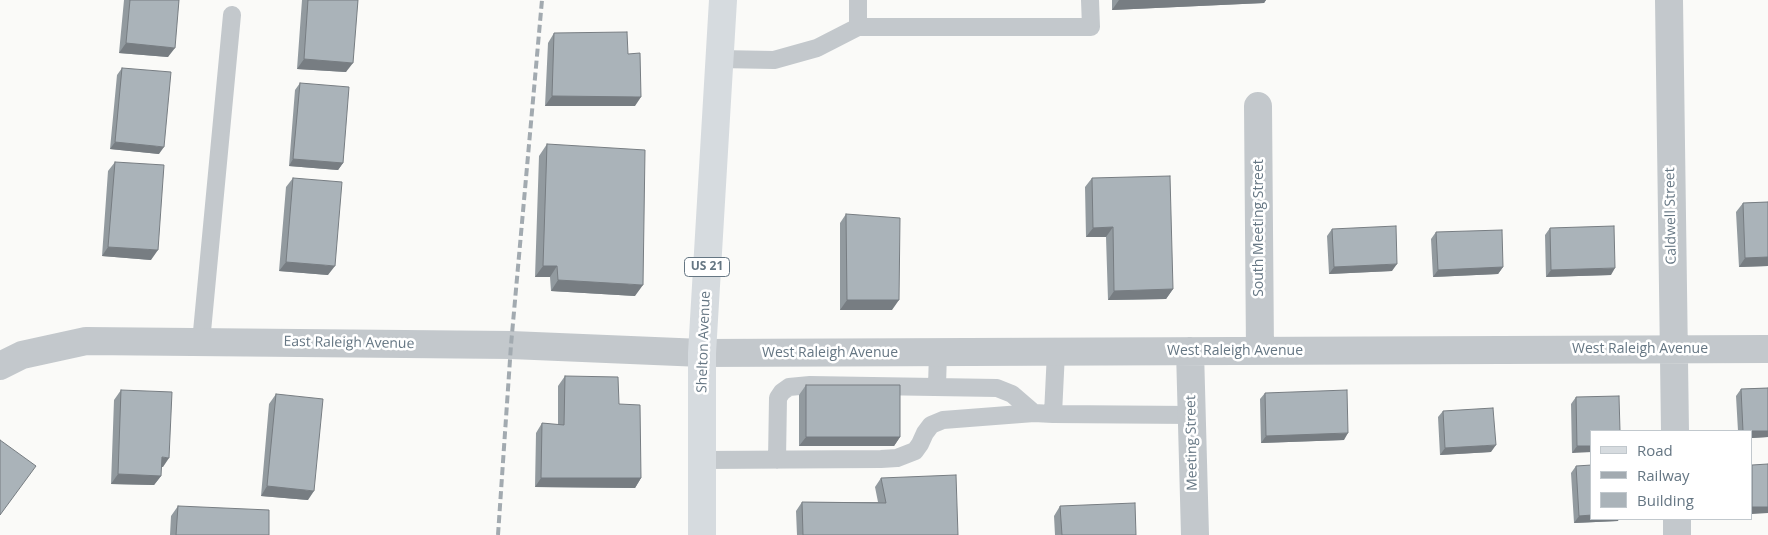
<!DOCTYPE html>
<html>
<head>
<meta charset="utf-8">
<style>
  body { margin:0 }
  #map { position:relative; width:1768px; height:535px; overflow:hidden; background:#fafaf8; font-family:"Open Sans",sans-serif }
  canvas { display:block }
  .legend { position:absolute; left:1590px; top:430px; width:162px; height:90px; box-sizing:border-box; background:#fff; border:1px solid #c1c8cd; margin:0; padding:6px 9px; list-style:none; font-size:15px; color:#657683 }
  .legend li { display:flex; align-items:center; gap:10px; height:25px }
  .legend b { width:25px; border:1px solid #c1c8cd }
</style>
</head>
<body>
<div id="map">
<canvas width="1768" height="535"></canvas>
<ul class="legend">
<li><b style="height:6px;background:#d6dbdf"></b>Road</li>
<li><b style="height:6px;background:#a2aab0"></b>Railway</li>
<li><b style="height:14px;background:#aab3b9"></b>Building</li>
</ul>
</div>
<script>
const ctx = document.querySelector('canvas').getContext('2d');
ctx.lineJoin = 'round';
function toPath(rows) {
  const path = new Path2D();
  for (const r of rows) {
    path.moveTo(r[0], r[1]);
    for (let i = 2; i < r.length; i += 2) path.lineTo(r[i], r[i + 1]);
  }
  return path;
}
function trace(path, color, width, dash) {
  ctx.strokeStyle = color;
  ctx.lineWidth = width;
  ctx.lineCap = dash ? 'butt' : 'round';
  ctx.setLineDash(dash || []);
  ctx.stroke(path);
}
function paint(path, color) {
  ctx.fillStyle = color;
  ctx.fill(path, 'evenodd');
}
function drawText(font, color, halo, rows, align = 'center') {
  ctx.font = font + ' "Open Sans",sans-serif';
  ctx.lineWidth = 5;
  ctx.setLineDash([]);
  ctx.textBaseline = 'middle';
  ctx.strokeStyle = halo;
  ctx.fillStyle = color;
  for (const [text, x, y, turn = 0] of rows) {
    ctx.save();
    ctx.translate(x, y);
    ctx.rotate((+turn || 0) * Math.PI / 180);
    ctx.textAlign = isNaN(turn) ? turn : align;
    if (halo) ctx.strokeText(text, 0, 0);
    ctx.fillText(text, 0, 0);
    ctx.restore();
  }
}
const lane = toPath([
  [858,0,858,27],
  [719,59,774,60,817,48,858,27,1091,27,1090,0],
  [201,342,232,15],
  [937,386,938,352],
  [1053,414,1056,352],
  [702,460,881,459,897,458,915,451,920,444,925,433,931,425,943,420,1034,413,1053,414,1192,415],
  [777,460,778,398,782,392,789,387,810,385,997,388,1012,394,1034,413]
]);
const street = toPath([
  [1669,0,1675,431],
  [1258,106,1260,351],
  [1190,351,1195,535],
  [0,366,22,355,86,341,511,345,702,353,1768,349],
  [1677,519,1677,535]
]);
const primary = toPath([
  [702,535,702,353,723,0]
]);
const rail = toPath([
  [498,535,511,345,542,0]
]);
const wall = toPath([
  [124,0,179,0,168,57,119,53],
  [302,0,358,0,346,72,297,69],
  [1112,0,1266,0,1264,3,1112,10],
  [554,33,628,54,635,106,545,106,548,43],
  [122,68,159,154,110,149,117,75],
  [300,83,343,163,338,170,289,166,295,90],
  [547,144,635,296,551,291,550,277,535,277,539,156],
  [115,162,151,260,102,256,108,171],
  [293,178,328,275,279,271,286,187],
  [1092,178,1173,289,1166,299,1108,300,1106,237,1086,237,1085,187],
  [1768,202,1768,266,1739,267,1736,212,1743,203],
  [846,214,892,310,840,310,840,223],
  [1550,228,1611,275,1546,277,1545,235],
  [1332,229,1392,271,1329,274,1327,236],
  [1436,232,1503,267,1498,274,1433,277,1431,239],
  [565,376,619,404,641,478,635,488,535,487,536,433,542,423,558,425,558,386],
  [806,385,900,437,894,446,799,446,799,395],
  [1768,388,1768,437,1752,438,1752,431,1738,431,1736,396,1741,389],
  [121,390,163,467,161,467,161,476,154,485,111,484,114,400],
  [1265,393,1344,440,1261,443,1260,399],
  [276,394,308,500,261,496,269,404],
  [1576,397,1620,431,1572,453,1571,404],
  [1443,411,1491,452,1440,455,1438,417],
  [1576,466,1618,521,1574,523,1571,473],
  [881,478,958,535,797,535,796,511,802,502,878,502,875,487],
  [178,506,269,535,170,535,171,516],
  [1060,506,1136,535,1055,535,1054,516]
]);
const shadedWall = toPath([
  [1119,0,1266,0,1264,3,1112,10],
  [126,43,175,48,168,57,119,53],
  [304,59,353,63,346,72,297,69],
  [552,96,641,97,635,106,545,106],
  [115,142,164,147,159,154,110,149],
  [293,159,343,163,338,170,289,166],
  [1113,227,1106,237,1086,237,1093,228],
  [108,247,158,250,151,260,102,256],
  [1768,257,1768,266,1739,267,1745,258],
  [286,262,335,266,328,275,279,271],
  [1397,264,1392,271,1329,274,1334,267],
  [543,266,557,266,550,277,535,277],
  [1503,267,1498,274,1433,277,1438,270],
  [1615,268,1611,275,1546,277,1551,270],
  [558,280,643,285,635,296,551,291],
  [1173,289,1166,299,1108,300,1114,291],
  [847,300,899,300,892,310,840,310],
  [1752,431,1768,431,1768,437,1752,438],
  [1348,433,1344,440,1261,443,1266,436],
  [806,437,900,437,894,446,799,446],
  [1496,445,1491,452,1440,455,1445,448],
  [1577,446,1592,446,1592,452,1572,453],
  [162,457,169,458,163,467,155,467],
  [118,474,161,476,154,485,111,484],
  [541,478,641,478,635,488,535,487],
  [267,486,314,491,308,500,261,496],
  [1752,507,1768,507,1768,513,1752,514],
  [1592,515,1592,519,1619,519,1618,521,1574,523,1579,516]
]);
const building = toPath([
  [130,0,179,0,175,48,126,43,130,0],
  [308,0,358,0,353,63,304,59,308,0],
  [627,32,628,54,640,53,641,97,552,96,554,33,627,32],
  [122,68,171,72,164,147,115,142,122,68],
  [300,83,349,87,343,163,293,159,300,83],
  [547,144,645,150,643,285,558,280,557,266,543,266,547,144],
  [115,162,164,165,158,250,108,247,115,162],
  [1170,176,1173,289,1114,291,1113,227,1093,228,1092,178,1170,176],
  [293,178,342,182,335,266,286,262,293,178],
  [1768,202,1768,257,1745,258,1743,203,1768,202],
  [846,214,900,218,899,300,847,300,846,214],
  [1396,226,1397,264,1334,267,1332,229,1396,226],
  [1614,226,1615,268,1551,270,1550,228,1614,226],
  [1502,230,1503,267,1438,270,1436,232,1502,230],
  [565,376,618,377,619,404,640,405,641,478,541,478,542,423,564,425,565,376],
  [806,385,900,385,900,437,806,437,806,385],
  [1768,388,1768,431,1743,431,1741,389,1768,388],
  [121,390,172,392,169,458,162,457,161,476,118,474,121,390],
  [1347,390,1348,433,1266,436,1265,393,1347,390],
  [276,394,323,399,314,491,267,486,276,394],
  [1619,396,1620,431,1592,431,1592,446,1577,446,1576,397,1619,396],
  [1493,408,1496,445,1445,448,1443,411,1493,408],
  [0,440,36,466,0,515,0,440],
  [1768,464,1768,507,1752,507,1752,465,1768,464],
  [1592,465,1592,515,1579,516,1576,466,1592,465],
  [956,475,958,535,803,535,802,502,886,503,881,478,956,475],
  [1135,503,1136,535,1062,535,1060,506,1135,503],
  [178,506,269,510,269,535,176,535,178,506]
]);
const shields = [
  [707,267,45]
];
const shieldNames = [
  ["US 21",707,267]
];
const streetNames = [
  ["Caldwell Street",1671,216,-91],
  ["South Meeting Street",1259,228,-90],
  ["Shelton Avenue",704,342,-88],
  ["East Raleigh Avenue",349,343,1],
  ["West Raleigh Avenue",1640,349],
  ["West Raleigh Avenue",1235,351],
  ["West Raleigh Avenue",830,353],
  ["Meeting Street",1192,443,-91]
];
trace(lane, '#c3c8cc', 18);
trace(street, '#c3c8cc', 28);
trace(primary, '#d6dbdf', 28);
trace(rail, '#a2aab0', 4, [8, 4]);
paint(wall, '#929a9f');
paint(shadedWall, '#777d82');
paint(building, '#aab3b9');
trace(building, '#777d82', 1);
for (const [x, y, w] of shields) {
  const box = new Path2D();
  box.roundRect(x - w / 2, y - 9.5, w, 19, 4);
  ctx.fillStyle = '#fff';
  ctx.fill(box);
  trace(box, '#657683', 1);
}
drawText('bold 12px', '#657683', null, shieldNames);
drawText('14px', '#657683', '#fff', streetNames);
</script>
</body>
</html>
